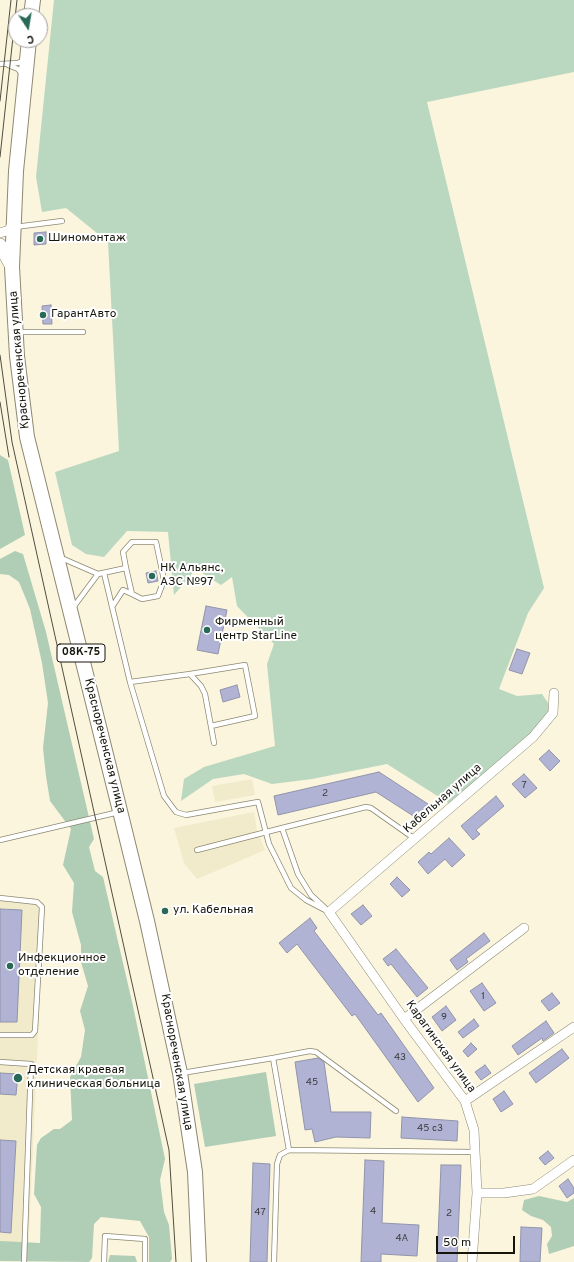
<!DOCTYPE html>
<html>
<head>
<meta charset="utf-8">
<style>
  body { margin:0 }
  #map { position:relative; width:574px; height:1262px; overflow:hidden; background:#faf5dc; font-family:Overpass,sans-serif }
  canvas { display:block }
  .north { position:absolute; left:8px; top:8px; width:40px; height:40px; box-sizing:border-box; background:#fff; border:1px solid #a2a19e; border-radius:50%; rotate:168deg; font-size:11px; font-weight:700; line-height:16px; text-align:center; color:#16150c }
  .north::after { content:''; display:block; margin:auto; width:14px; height:18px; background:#296957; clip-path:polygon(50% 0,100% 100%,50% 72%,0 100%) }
  .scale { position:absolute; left:436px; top:1236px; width:79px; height:18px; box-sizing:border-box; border:2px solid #16150c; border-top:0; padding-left:5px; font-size:12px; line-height:14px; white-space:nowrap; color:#16150c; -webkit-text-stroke:3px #fff; paint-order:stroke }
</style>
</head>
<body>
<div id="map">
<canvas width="574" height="1262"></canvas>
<div class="north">С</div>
<div class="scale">50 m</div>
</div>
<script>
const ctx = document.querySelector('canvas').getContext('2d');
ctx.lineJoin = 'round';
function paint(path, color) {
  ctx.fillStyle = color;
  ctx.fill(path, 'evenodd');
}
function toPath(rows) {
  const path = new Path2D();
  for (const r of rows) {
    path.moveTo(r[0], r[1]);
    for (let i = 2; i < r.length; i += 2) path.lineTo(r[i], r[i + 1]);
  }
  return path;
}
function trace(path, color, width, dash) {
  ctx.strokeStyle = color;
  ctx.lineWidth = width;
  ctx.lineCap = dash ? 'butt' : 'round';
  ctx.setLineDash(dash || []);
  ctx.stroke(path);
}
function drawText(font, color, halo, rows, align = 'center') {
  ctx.font = font + ' Overpass,sans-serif';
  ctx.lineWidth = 4;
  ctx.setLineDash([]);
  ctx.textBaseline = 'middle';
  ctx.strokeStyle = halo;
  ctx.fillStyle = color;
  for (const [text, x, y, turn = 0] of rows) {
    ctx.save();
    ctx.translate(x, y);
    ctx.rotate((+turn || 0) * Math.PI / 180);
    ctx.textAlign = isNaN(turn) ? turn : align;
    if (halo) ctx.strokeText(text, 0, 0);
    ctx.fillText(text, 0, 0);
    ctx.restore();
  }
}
const built = toPath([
  [252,779,255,795,215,802,212,786],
  [254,812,257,831,265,850,197,879,184,863,174,828],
  [0,899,44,902,28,1256,0,1254]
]);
const green = toPath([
  [54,0,574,0,574,72,427,102,544,588,528,613,499,689,517,696,542,694,548,703,548,713,529,736,450,804,387,764,312,779,272,784,244,774,213,779,181,801,184,779,204,767,275,746,267,664,274,644,237,606,232,577,221,585,196,569,174,595,168,532,127,531,104,557,86,554,72,545,55,472,119,451,108,242,66,208,42,212,36,177]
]);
const forest = toPath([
  [0,455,8,460,25,535,0,549],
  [15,551,23,554,46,632,94,839,89,847,95,871,103,877,133,1006,165,1159,160,1180,164,1212,169,1225,172,1259,170,1262,149,1262,149,1237,140,1221,101,1217,94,1224,92,1258,89,1262,0,1261,0,1241,40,1243,41,1207,34,1194,37,1145,41,1138,54,1129,60,1129,72,1120,70,1077,81,1057,85,1030,80,1011,88,986,81,962,81,945,72,912,74,883,63,865,71,829,50,801,46,776,43,748,48,703,42,663,30,609,19,582,9,575,0,574,0,559],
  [266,1072,276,1136,205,1147,194,1084],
  [539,1196,567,1202,574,1198,574,1246,549,1254,547,1244,552,1236,551,1227,543,1220,531,1216,522,1210,524,1200],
  [110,1255,135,1256,137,1262,108,1262]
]);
const building = toPath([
  [46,232,46,244,34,245,34,233,46,232],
  [51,305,52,324,43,324,42,306,51,305],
  [156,571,158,581,148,583,146,573,156,571],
  [206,606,227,610,218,654,197,650,206,606],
  [517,649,530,653,522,674,509,670,517,649],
  [237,685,240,697,223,702,220,690,237,685],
  [549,750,560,761,550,771,539,759,549,750],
  [379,772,428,804,418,819,376,792,278,815,274,796,379,772],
  [524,774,537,788,525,798,512,784,524,774],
  [496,796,504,806,476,830,480,834,473,840,461,826,496,796],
  [449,838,465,855,452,867,445,859,428,874,418,862,429,852,431,854,449,838],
  [397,877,410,890,402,897,390,884,397,877],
  [363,905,372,916,361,925,351,914,363,905],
  [0,909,22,910,17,1022,0,1022,0,909],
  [310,918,317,928,314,931,378,1015,381,1013,434,1088,418,1102,355,1014,352,1016,297,944,287,953,279,943,310,918],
  [484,933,490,941,466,959,468,962,457,970,450,960,484,933],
  [396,949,428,988,417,997,391,964,388,966,383,959,396,949],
  [482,983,496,1003,484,1011,470,991,482,983],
  [552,993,560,1003,549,1011,541,1001,552,993],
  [446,1006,456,1020,442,1031,432,1017,446,1006],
  [474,1019,479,1026,463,1038,458,1032,474,1019],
  [546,1021,554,1033,543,1041,542,1038,518,1055,512,1046,546,1021],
  [471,1043,477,1049,468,1057,463,1051,471,1043],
  [562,1049,569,1058,536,1083,529,1073,562,1049],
  [318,1058,324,1062,331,1112,371,1112,370,1138,336,1137,315,1142,312,1129,305,1130,295,1062,318,1058],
  [485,1065,491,1073,481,1080,475,1072,485,1065],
  [0,1073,18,1074,16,1095,0,1094,0,1073],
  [504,1091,513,1104,501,1112,493,1099,504,1091],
  [402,1117,458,1121,457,1141,401,1138,402,1117],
  [0,1140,16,1141,11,1233,0,1232,0,1140],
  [548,1151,554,1158,545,1165,539,1158,548,1151],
  [365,1160,384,1161,382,1223,419,1225,417,1256,381,1254,381,1262,361,1262,365,1160],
  [253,1163,270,1164,267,1262,250,1262,253,1163],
  [441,1165,461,1165,457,1262,437,1262,441,1165],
  [568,1179,574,1188,574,1193,567,1198,559,1186,568,1179],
  [521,1227,542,1228,540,1262,520,1262,521,1227]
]);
const lane = toPath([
  [0,64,18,63,24,60],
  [8,65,18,69,23,75],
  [15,227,62,221],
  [17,332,83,332],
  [59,557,98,574],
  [104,573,130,682,164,796,176,812,186,815,258,802,269,844,291,888,306,900,329,912],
  [112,607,123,590,132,594],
  [72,609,98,574,126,568,132,594,142,599,158,596,164,580,156,542,132,542,123,552,126,568],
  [190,674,245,665,255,716,211,726],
  [130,682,190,674,201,686,205,694,214,743],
  [0,840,119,812],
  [197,850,282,828],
  [0,898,37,902,42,907,35,1031,32,1035,0,1035],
  [325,908,311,895,298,874,282,828,366,807,371,808,415,839],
  [0,1062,31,1064,24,1262],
  [182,1073,273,1058],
  [396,1111,316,1052,310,1051,273,1058,289,1150,475,1152],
  [104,1262,105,1236,145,1239,145,1262],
  [274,1262,277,1164,280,1155,289,1150]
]);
const street = toPath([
  [0,233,9,230,13,223],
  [404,1019,524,928],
  [465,1101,574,1027],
  [477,1193,504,1193,533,1189,574,1160],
  [472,1262,477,1193,474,1130,465,1101,404,1019,329,912,533,737,553,713,554,693]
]);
const secondary = toPath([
  [0,245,12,267]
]);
const primary = toPath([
  [31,16,33,0],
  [29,40,16,171,12,267,17,356,27,437,120,811,147,921,180,1073,195,1172,199,1262]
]);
const tram = toPath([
  [0,101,11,0],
  [0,157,17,0],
  [0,355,12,442,169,1150,176,1262],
  [0,402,9,457]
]);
const markers = [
  [40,239,4,"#296957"],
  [43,315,4,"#296957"],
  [152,576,4,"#296957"],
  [207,630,4,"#296957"],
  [165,911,4,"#296957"],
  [10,966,4,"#296957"],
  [18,1078,5,"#296957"]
];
const numberNames = [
  ["7",524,786],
  ["2",325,794],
  ["1",483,997],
  ["9",444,1018],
  ["43",400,1058],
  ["45",312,1083],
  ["45 с3",430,1129],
  ["4",373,1212],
  ["47",260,1213],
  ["2",449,1214],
  ["4А",402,1239]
];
const shields = [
  [81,653,48]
];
const shieldNames = [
  ["08К-75",81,653]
];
const poiNames = [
  ["Шиномонтаж",48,239],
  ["ГарантАвто",51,315],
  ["НК Альянс,",160,569],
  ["АЗС №97",160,583],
  ["Фирменный",215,623],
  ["центр StarLine",215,637],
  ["ул. Кабельная",173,911],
  ["Инфекционное",18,959],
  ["отделение",18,973],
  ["Детская краевая",27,1071],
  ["клиническая больница",27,1085]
];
const streetNames = [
  ["Краснореченская улица",20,360,-95],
  ["Краснореченская улица",104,746,76],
  ["Кабельная улица",443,799,-41],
  ["Карагинская улица",440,1047,54],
  ["Краснореченская улица",176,1062,80]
];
paint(built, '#f1ebcb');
paint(green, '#bad7c0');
paint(forest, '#b0cdb6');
paint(building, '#b0b3d3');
trace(building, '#9194aa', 1);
trace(lane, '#8c8872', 6);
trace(street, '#8c8872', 10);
trace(secondary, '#8c8872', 14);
trace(primary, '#8c8872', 16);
trace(lane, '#fff', 4.5);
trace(street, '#fff', 9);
trace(secondary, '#fff', 13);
trace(primary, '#fff', 14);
trace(tram, '#504e41', 1);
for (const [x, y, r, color] of markers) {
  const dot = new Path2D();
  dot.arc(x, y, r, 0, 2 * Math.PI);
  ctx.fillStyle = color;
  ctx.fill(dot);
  trace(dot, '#fff', 1.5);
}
drawText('10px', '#3c3c3e', null, numberNames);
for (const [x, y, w] of shields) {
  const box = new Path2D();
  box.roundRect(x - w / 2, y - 9, w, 18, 3);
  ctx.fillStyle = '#fff';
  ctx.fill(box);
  trace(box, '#16150c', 1);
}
drawText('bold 11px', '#16150c', null, shieldNames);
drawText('12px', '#16150c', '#fff', poiNames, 'left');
drawText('12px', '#16150c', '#fff', streetNames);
</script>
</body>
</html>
